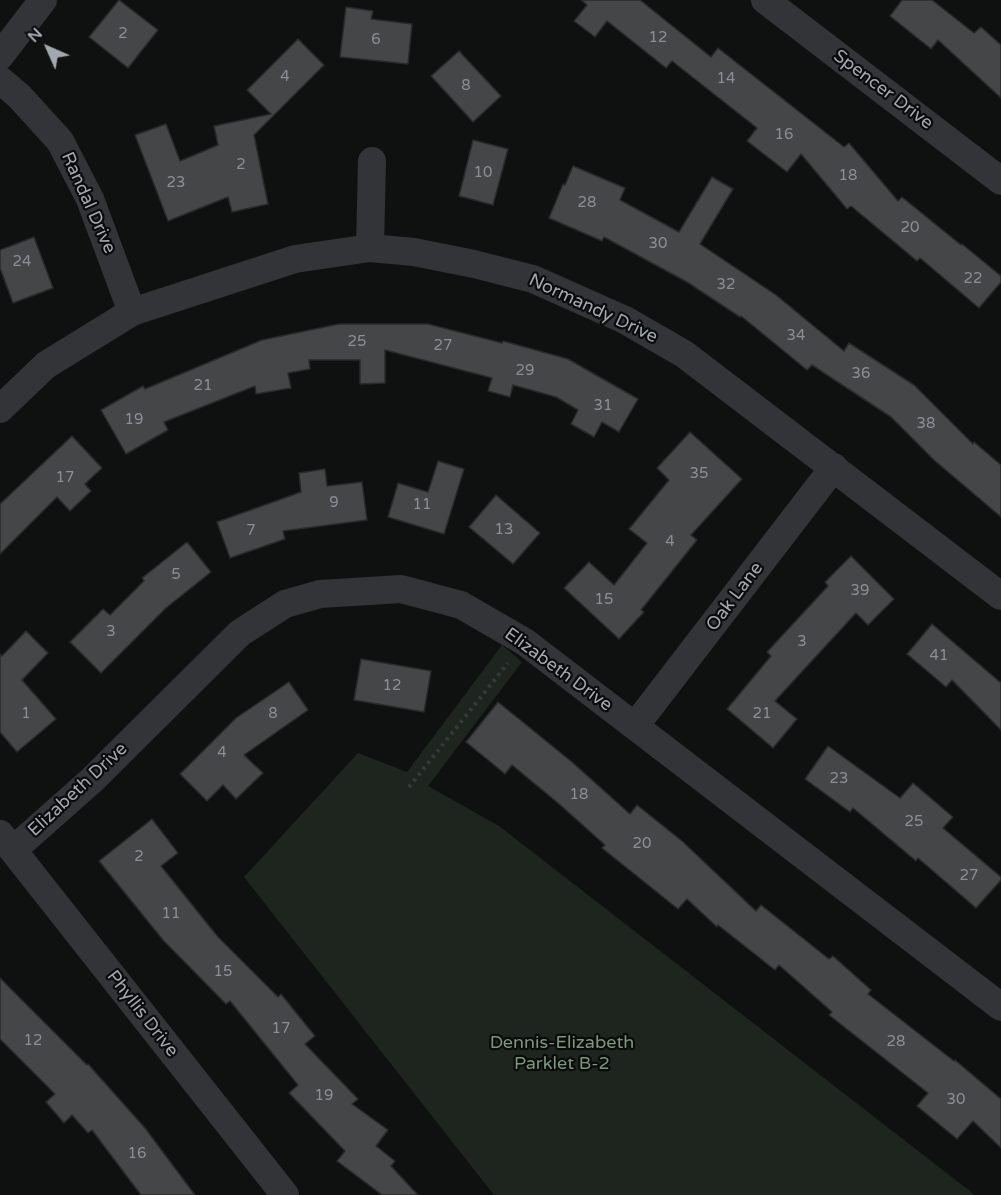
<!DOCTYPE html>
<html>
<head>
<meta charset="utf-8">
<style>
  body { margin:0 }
  #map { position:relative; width:1001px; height:1195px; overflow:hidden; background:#0f1010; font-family:"Varela Round",sans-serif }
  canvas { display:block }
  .north { position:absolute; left:18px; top:18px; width:60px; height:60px; -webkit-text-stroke:4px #0a0b0b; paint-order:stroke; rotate:315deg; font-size:16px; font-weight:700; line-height:24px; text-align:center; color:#a2a8b0 }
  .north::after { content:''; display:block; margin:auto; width:21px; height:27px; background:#a2a8b0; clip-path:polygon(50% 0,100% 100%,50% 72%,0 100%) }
</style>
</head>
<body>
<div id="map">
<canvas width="1001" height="1195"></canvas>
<div class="north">N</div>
</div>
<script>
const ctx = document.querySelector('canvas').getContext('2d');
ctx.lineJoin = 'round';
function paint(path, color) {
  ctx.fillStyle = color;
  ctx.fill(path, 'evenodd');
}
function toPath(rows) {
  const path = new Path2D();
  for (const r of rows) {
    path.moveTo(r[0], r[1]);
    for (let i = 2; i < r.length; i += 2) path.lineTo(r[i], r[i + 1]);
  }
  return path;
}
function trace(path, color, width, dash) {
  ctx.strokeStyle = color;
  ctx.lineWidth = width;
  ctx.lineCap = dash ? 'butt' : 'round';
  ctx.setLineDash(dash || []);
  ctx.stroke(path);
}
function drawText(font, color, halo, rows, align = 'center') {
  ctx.font = font + ' "Varela Round",sans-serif';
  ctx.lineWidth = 4.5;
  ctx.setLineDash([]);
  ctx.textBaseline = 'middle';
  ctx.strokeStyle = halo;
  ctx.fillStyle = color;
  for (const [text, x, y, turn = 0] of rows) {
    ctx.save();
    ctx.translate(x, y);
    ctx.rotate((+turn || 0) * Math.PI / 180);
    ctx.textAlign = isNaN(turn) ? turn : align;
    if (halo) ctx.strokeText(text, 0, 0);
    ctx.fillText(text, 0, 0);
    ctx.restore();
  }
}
const green = toPath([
  [502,645,522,662,428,786,499,826,975,1195,494,1195,244,877,358,753,407,772]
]);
const building = toPath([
  [119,0,158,30,128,68,89,37,119,0],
  [581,0,640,0,711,57,718,48,844,147,849,143,898,201,902,197,961,245,962,244,1001,276,1001,282,979,308,920,258,917,261,851,206,847,209,801,154,787,172,747,141,757,128,672,61,666,68,607,21,595,37,574,21,587,5,581,0],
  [902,0,932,0,974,33,981,27,1001,45,1001,98,938,40,931,49,890,16,902,0],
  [346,7,373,11,371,19,412,24,408,64,340,57,346,7],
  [298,39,324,65,254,135,268,204,232,212,228,197,168,221,135,135,166,124,180,161,218,145,214,126,271,114,247,90,298,39],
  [459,51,501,96,473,122,431,76,459,51],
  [473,140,508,149,493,205,459,196,473,140],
  [573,166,625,188,620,200,679,232,712,177,733,189,700,244,776,295,844,351,849,343,914,385,973,444,974,442,1001,465,1001,517,934,460,891,417,812,365,807,370,741,316,740,317,687,282,604,237,602,241,549,218,563,184,565,185,573,166],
  [34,237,53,288,13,303,0,268,0,250,34,237],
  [339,324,428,324,502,343,503,341,568,359,638,399,619,432,602,422,594,437,571,424,578,410,556,397,513,385,510,397,488,391,492,378,385,350,385,383,360,384,360,360,309,360,310,369,288,373,291,388,256,394,255,386,164,422,168,430,126,454,101,410,143,386,145,389,262,340,339,324],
  [690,432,742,479,691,535,697,540,641,610,644,612,619,639,564,588,589,562,614,585,647,543,629,529,669,480,657,468,690,432],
  [72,436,102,468,85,484,91,491,70,511,57,497,0,554,0,504,72,436],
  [438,461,464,469,444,534,388,517,398,483,428,492,438,461],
  [325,469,327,486,362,482,367,520,283,531,285,539,230,558,217,522,301,492,299,473,325,469],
  [496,495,540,533,513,564,469,527,496,495],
  [187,542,211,572,166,608,101,673,70,642,103,609,110,615,144,581,142,578,187,542],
  [851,556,894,599,868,625,856,613,775,701,797,719,773,748,727,709,771,656,767,652,828,586,825,582,851,556],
  [932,624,1001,683,1001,730,952,680,946,687,907,654,932,624],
  [26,631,48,653,22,680,56,719,17,752,0,732,0,654,2,656,26,631],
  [361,659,431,671,424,712,354,700,361,659],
  [289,682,308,710,244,755,263,773,236,799,223,785,207,801,180,774,236,718,289,682],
  [498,702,572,762,630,814,637,805,682,841,756,911,761,905,829,959,833,956,871,990,868,994,954,1061,955,1060,1001,1099,1001,1148,973,1121,957,1139,917,1106,928,1093,829,1015,832,1012,779,965,775,970,718,925,717,927,687,899,678,909,602,848,605,845,558,803,512,765,505,774,466,742,498,702],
  [828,746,900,798,913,783,953,817,943,828,1001,877,1001,880,976,908,918,858,916,861,853,808,850,812,805,779,828,746],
  [152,819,178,853,161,866,218,937,278,997,281,994,315,1036,305,1044,358,1099,352,1104,388,1130,376,1146,395,1161,391,1166,418,1195,382,1195,337,1161,345,1151,289,1093,298,1085,230,1001,226,1004,163,940,99,861,152,819],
  [0,978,87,1065,88,1064,145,1128,195,1195,141,1195,92,1130,88,1133,72,1115,64,1123,46,1102,55,1094,0,1039,0,978]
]);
const path = toPath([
  [409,787,508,663]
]);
const street = toPath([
  [765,0,1001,181],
  [0,56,43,0],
  [0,80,19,96,60,141,90,199,132,312],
  [370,248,372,161],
  [0,409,46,365,132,312,295,259,370,248,414,252,474,264,533,279,625,320,684,354,1001,596],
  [635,726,834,467],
  [0,834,285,1195],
  [13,850,92,780,240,633,285,604,320,594,401,589,461,605,525,642,1001,1007]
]);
const numberNames = [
  ["2",123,34],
  ["12",658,38],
  ["6",376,40],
  ["4",285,77],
  ["14",726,79],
  ["8",466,86],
  ["16",784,135],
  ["2",241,165],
  ["10",483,173],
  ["18",848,176],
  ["23",176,183],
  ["28",587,203],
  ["20",910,228],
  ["30",658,244],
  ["24",22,262],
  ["22",973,279],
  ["32",726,285],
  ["34",796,336],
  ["25",357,342],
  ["27",443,346],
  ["29",525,371],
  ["36",861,374],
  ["21",203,386],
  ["31",603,406],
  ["19",134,420],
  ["38",926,424],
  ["35",699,474],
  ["17",65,478],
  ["9",334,503],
  ["11",422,505],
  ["13",504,530],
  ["7",251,531],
  ["4",670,542],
  ["5",176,575],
  ["39",860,591],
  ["15",604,600],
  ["3",111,632],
  ["3",802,642],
  ["41",939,656],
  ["12",392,686],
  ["1",26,714],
  ["8",273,714],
  ["21",762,714],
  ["4",222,753],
  ["23",839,779],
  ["18",579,795],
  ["25",914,822],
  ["20",642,844],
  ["2",139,857],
  ["27",969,876],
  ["11",171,914],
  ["15",223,972],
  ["17",281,1029],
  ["12",33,1041],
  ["28",896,1042],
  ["19",324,1096],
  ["30",956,1100],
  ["16",137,1154]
];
const streetNames = [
  ["Spencer Drive",883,90,37],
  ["Randal Drive",88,203,66],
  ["Normandy Drive",593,309,25],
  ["Oak Lane",735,597,-53],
  ["Elizabeth Drive",558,670,36],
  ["Elizabeth Drive",78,790,-43],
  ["Phyllis Drive",142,1014,52]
];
const parkNames = [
  ["Dennis-Elizabeth",562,1043],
  ["Parklet B-2",562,1064]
];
paint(green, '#1e251f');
paint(building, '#444648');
trace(building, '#2a2a2c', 1.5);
trace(path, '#37393c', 4, [3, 4.5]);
trace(street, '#333437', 28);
drawText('15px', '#8a9096', null, numberNames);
drawText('18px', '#a2a8b0', '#0a0b0b', streetNames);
drawText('18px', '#7c987b', '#0a0b0b', parkNames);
</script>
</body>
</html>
